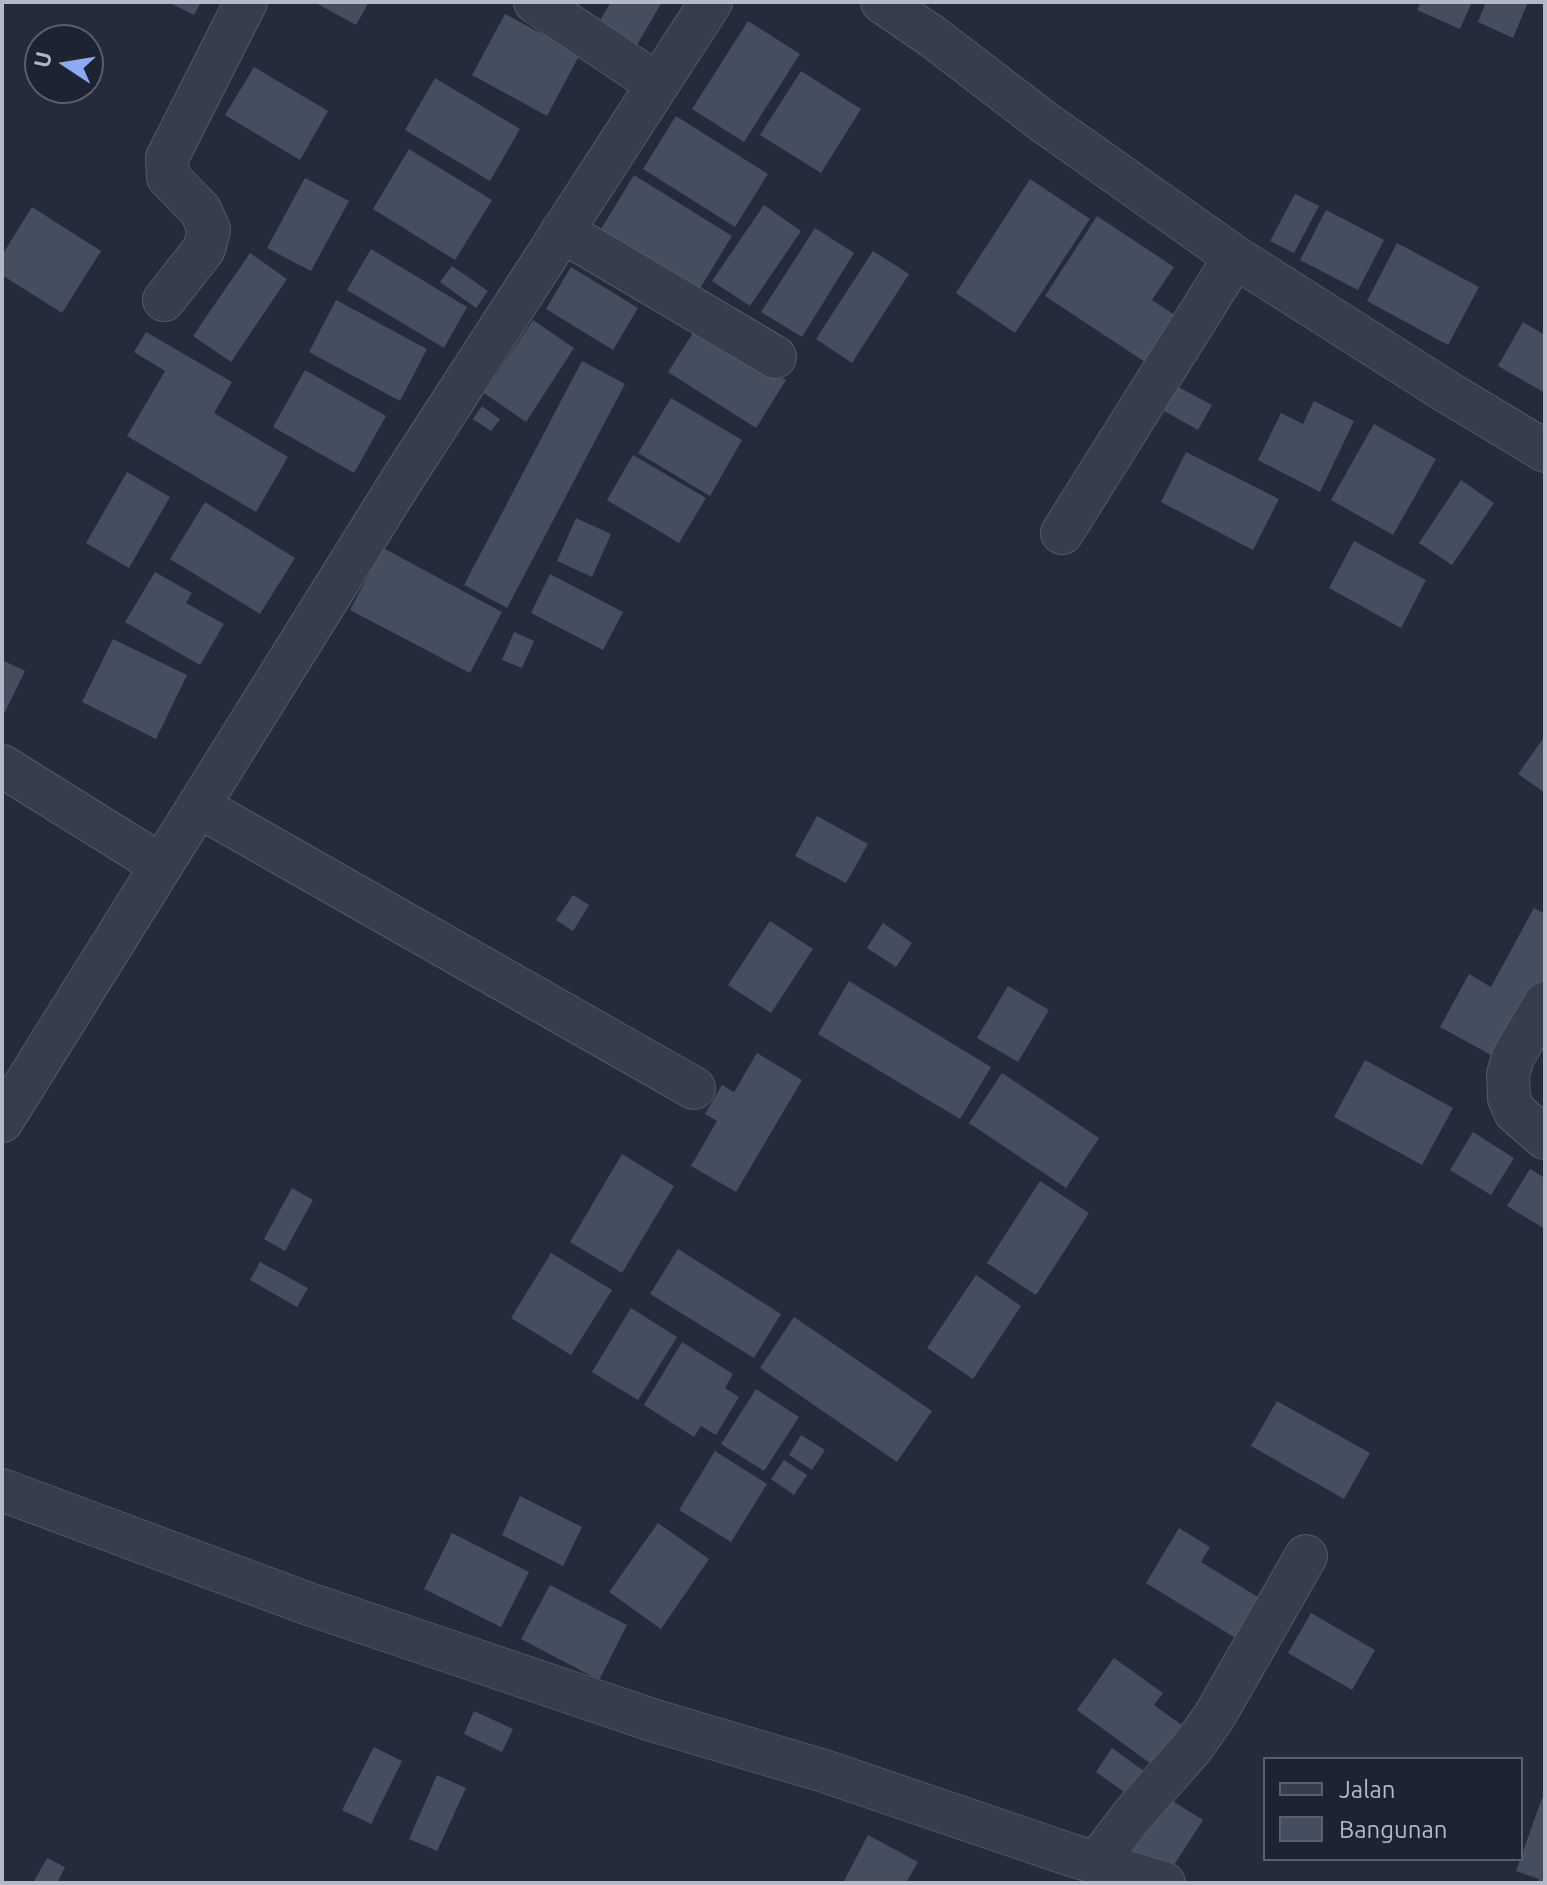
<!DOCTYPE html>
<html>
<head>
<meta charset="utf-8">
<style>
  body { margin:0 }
  #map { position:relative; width:1547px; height:1885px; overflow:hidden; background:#242b3b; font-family:Ubuntu,sans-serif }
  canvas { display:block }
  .frame { position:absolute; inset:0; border:4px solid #b3b9c7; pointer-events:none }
  .legend { position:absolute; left:1263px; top:1757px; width:260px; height:104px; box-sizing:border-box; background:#1d2330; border:2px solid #595f6c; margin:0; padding:10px 14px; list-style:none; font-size:24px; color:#b3b9c7 }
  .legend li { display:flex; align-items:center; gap:16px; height:40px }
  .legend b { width:40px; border:2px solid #595f6c }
  .north { position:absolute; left:24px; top:24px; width:80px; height:80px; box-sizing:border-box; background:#1d2330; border:2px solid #595f6c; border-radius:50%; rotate:282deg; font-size:22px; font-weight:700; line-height:32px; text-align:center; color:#b3b9c7 }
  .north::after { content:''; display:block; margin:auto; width:28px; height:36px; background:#8baaf3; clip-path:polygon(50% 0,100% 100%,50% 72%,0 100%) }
</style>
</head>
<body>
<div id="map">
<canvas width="1547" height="1885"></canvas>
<div class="frame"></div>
<ul class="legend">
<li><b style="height:10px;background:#373e4b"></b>Jalan</li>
<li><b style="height:22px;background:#454e5f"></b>Bangunan</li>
</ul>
<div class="north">U</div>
</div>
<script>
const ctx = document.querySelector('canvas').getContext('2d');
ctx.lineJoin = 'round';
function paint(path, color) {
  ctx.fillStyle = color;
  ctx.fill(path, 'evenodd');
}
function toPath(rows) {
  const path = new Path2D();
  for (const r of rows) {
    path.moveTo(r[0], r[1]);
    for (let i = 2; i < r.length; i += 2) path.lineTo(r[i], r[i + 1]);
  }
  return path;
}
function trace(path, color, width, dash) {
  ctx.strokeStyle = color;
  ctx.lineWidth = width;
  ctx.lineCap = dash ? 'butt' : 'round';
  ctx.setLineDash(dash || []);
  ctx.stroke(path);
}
const building = toPath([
  [168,2,201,2,194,15],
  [314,2,369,2,356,25],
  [611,2,662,2,634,50,596,27],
  [1421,2,1472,2,1460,29,1417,10],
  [1486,2,1528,2,1513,38,1478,22],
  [505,14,580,54,547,116,472,75],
  [748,21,800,54,744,142,692,109],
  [254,67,328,111,300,160,225,115],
  [801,71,861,109,821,173,760,135],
  [435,78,520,129,490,181,405,130],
  [676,116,768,174,735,227,643,169],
  [409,149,492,200,455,260,373,209],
  [634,175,732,236,699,290,601,229],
  [305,178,349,201,311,271,267,248],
  [1030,179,1090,219,1015,333,956,293],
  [1295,194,1319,206,1294,253,1270,241],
  [764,205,801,231,750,306,712,281],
  [32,207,101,251,62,313,2,275,2,255],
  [1326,210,1384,240,1358,290,1300,260],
  [1097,216,1174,267,1152,300,1185,322,1154,368,1045,296],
  [815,228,854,253,802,337,761,312],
  [1397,243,1479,287,1448,345,1367,301],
  [371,249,467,307,444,348,347,290],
  [873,251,909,274,852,363,816,339],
  [250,253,287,279,231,362,193,336],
  [452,266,488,291,476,308,440,282],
  [571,267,638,308,613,350,546,309],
  [336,300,427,349,400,401,309,352],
  [533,320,574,348,526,422,484,393],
  [1523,322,1545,335,1545,393,1498,366],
  [698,325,786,380,756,428,668,372],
  [146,332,232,382,214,413,288,457,256,512,127,436,165,371,134,352],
  [582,361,625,384,507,608,464,585],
  [305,370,386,416,354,473,273,427],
  [1171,383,1212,405,1198,430,1157,407],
  [671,398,742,440,710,496,638,453],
  [1314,401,1354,421,1320,492,1258,460,1281,413,1303,424],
  [482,406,500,419,491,431,473,419],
  [1374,424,1436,459,1393,535,1331,500],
  [1186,452,1279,499,1253,550,1161,502],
  [633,455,706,498,679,543,607,500],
  [127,472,170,497,129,568,86,543],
  [1461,480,1494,503,1452,565,1419,543],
  [205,502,295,558,260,614,170,559],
  [576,518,611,534,592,577,557,561],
  [1354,541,1426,580,1401,628,1329,588],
  [383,548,502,612,470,673,350,610],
  [155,572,192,593,186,603,224,624,200,665,125,622],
  [550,574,623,612,603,650,531,613],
  [514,632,534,641,522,668,502,660],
  [113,639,187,675,156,739,82,702],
  [2,660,25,671,2,718],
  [1545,736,1545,793,1518,774],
  [817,816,868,844,846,883,795,856],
  [573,895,589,905,573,931,556,920],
  [1534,908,1545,914,1545,978,1500,1060,1440,1027,1469,974,1491,987],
  [770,921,813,949,771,1013,728,985],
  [883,923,912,943,896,967,867,948],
  [849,981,991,1067,960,1119,818,1034],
  [1008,986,1049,1010,1018,1062,977,1038],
  [757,1053,802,1080,736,1192,691,1166,717,1121,705,1114,722,1085,734,1092],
  [1365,1060,1453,1108,1422,1165,1334,1117],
  [1002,1073,1099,1138,1066,1188,969,1123],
  [1473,1132,1514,1158,1491,1195,1450,1170],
  [622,1154,674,1186,622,1273,570,1242],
  [1530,1169,1545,1178,1545,1229,1507,1206],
  [1040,1181,1089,1213,1036,1295,987,1263],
  [292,1188,313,1200,285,1251,264,1239],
  [678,1249,781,1314,754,1358,650,1294],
  [551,1253,612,1290,571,1355,511,1318],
  [260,1262,308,1288,297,1307,250,1280],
  [976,1275,1021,1306,973,1379,927,1348],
  [631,1308,677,1337,638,1400,592,1372],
  [794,1317,932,1411,897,1462,760,1368],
  [682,1342,733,1374,725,1388,739,1397,716,1435,701,1426,694,1437,644,1405],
  [756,1389,799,1417,764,1471,721,1444],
  [1277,1401,1370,1453,1344,1499,1251,1446],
  [801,1435,825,1450,812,1470,789,1455],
  [715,1451,767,1484,731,1542,679,1510],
  [784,1460,807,1475,794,1495,771,1479],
  [520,1496,582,1527,563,1566,502,1535],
  [658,1523,709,1559,661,1629,609,1592],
  [1179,1528,1210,1547,1201,1562,1266,1602,1242,1642,1146,1583],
  [452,1533,529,1572,501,1627,424,1589],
  [550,1585,627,1625,599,1680,521,1639],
  [1311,1613,1375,1650,1352,1690,1288,1653],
  [1114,1658,1163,1693,1154,1705,1187,1729,1158,1769,1077,1710],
  [474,1711,513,1729,502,1752,464,1734],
  [374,1747,402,1761,371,1824,342,1810],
  [1112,1748,1144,1771,1127,1794,1096,1772],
  [437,1775,466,1788,437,1851,409,1839],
  [1161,1794,1203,1820,1168,1874,1127,1848],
  [1542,1798,1545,1799,1545,1883,1538,1883,1539,1879,1516,1871],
  [868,1835,918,1862,906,1883,843,1883],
  [47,1858,65,1867,57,1883,33,1883]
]);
const minor = toPath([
  [535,2,657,84],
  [882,2,933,37,1044,122,1235,257,1444,390,1545,451],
  [562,231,775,357],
  [164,300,204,249,209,230,201,211,168,177,167,158,246,2],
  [1062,533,1235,257],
  [2,766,161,865],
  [198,806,694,1088],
  [1545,1003,1513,1057,1508,1075,1509,1098,1515,1112,1545,1138],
  [2,1121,403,478,711,2],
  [2,1490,306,1603,652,1720,824,1771,1071,1855,1164,1883],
  [1096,1863,1136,1811,1192,1748,1215,1715,1306,1556]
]);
paint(building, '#454e5f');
trace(minor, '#525966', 44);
trace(minor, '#373e4b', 42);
</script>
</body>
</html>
